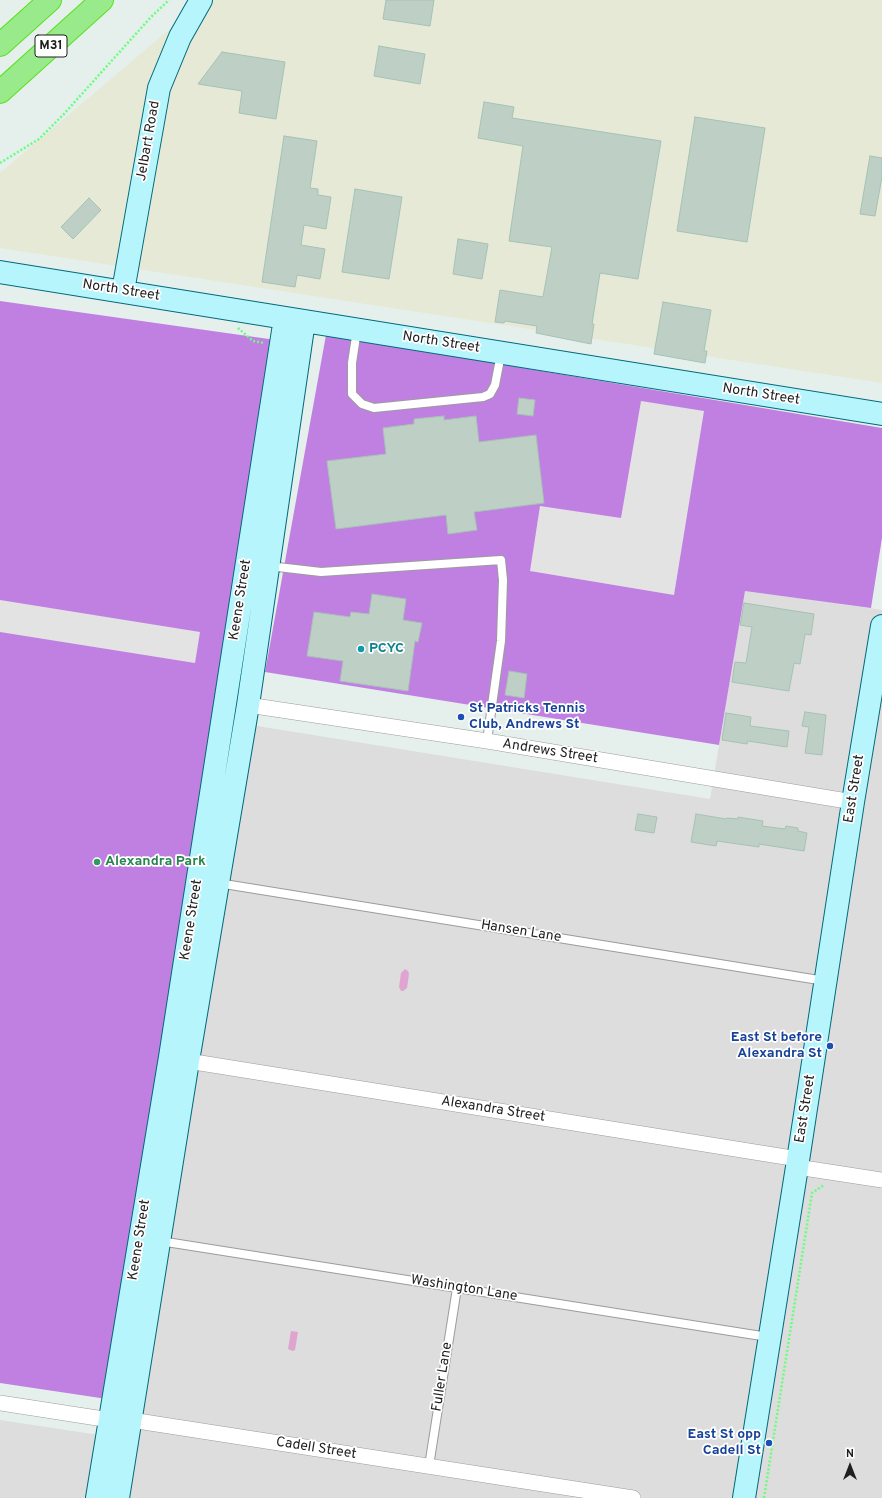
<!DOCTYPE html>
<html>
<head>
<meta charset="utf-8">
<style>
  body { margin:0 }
  #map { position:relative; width:882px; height:1498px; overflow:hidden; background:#e5f0ed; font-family:Overpass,sans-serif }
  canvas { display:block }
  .north { position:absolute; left:830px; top:1446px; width:40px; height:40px; -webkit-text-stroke:3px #fff; paint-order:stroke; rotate:0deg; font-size:11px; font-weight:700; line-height:16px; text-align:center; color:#1f1f1f }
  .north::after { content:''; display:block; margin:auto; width:14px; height:18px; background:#1f1f1f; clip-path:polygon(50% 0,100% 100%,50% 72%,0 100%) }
</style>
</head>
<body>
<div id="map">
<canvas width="882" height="1498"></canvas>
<div class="north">N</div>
</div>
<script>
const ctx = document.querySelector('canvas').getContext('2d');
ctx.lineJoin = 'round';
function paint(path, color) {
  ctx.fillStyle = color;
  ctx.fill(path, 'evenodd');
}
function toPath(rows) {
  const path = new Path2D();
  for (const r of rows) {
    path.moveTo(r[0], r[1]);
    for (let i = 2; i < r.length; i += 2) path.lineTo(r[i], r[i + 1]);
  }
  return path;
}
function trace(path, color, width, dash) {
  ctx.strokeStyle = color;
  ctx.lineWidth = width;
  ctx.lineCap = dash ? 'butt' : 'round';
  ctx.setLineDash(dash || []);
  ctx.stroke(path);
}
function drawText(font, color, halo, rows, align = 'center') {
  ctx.font = font + ' Overpass,sans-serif';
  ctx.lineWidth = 3.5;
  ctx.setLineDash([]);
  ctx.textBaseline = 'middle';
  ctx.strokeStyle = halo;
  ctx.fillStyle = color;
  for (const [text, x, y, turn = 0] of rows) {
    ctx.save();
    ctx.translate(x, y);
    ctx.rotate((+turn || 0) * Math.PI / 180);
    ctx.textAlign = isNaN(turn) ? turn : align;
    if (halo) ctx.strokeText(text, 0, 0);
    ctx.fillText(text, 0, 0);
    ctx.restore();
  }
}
const residential = toPath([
  [745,590,882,610,882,1498,0,1498,0,1420,139,1441,251,725,710,799]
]);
const industrial = toPath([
  [204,0,882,0,882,383,0,248,0,173]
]);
const pitch = toPath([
  [0,301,276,340,107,1399,0,1383],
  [326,335,882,428,882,538,871,608,745,591,719,745,265,672]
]);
const parking = toPath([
  [641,401,704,411,674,595,530,571,540,506,621,518],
  [0,600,200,632,195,663,0,632]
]);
const water = toPath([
  [405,969,408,971,409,974,407,988,403,991,401,991,399,987,401,973],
  [291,1331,298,1332,295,1350,293,1351,288,1349]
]);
const building = toPath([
  [386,0,434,0,430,26,383,19,386,0],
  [379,46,425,54,420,84,374,76,379,46],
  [222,52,285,62,276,119,239,113,242,91,198,84,222,52],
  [484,102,514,107,512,118,661,141,638,279,600,273,592,324,594,324,591,344,536,333,537,326,505,321,504,323,495,322,500,290,543,297,552,247,509,241,523,146,478,138,484,102],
  [695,117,765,128,747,242,677,231,695,117],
  [284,136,317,141,310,188,318,189,318,195,331,197,326,229,304,225,301,245,325,249,320,279,297,275,295,287,262,282,284,136],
  [870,156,882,158,882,177,875,216,860,214,870,156],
  [355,189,402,197,389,279,342,272,355,189],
  [89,198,101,210,73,239,61,227,89,198],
  [458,239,488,244,482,279,453,274,458,239],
  [663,302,711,310,704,351,707,351,705,363,654,354,663,302],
  [519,398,535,400,533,416,517,414,519,398],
  [444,416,444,420,476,416,479,442,536,435,544,503,474,512,477,530,448,534,446,515,336,529,327,461,386,454,383,428,414,424,414,419,444,416],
  [372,594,406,599,403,620,422,623,418,642,415,641,408,691,340,681,343,661,307,656,314,612,350,617,351,612,369,614,372,594],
  [744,603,814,614,811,635,805,634,800,664,794,663,789,691,732,682,735,662,746,663,752,627,740,625,744,603],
  [509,671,527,674,524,698,505,695,509,671],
  [805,712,826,715,822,755,805,753,809,727,802,726,805,712],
  [726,713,751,717,750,726,789,731,787,747,748,741,747,744,722,740,726,713],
  [638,814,657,817,654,833,635,830,638,814],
  [696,814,726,819,727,818,738,819,738,817,763,821,762,826,785,829,786,826,798,828,798,831,807,833,804,851,759,844,759,847,717,841,716,846,691,842,696,814]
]);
const path = toPath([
  [0,163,39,139,63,115,151,17,169,0],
  [238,328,253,341,264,343],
  [764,1498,812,1193,824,1185]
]);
const lane = toPath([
  [357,330,352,363,352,394,362,404,374,408,483,397,490,394,495,385,501,354],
  [269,566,321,572,501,560,503,580,501,641,487,741],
  [218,883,825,981],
  [160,1241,768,1337],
  [429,1466,457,1288]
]);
const street = toPath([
  [248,705,487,741,853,802],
  [188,1061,798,1159],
  [797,1167,882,1180],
  [0,1403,110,1420,131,1420,633,1498]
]);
const secondary = toPath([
  [0,272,882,414],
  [123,291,159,88,180,37,201,0],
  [97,1498,170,1057,285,318],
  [118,1498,188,1061,248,705,304,321],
  [744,1498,797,1167,853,802,882,626]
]);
const highway = toPath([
  [0,45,50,0],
  [0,92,102,0]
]);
const markers = [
  [361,649,4,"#0f9aa8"],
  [461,717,4,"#1a4fb4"],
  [97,862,4,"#2e9e5b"],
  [830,1046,4,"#1a4fb4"],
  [769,1443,4,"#1a4fb4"]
];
const shields = [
  [51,46,32]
];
const shieldNames = [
  ["M31",51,46]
];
const streetNames = [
  ["Jelbart Road",149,141,-80],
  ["North Street",121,291,9],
  ["North Street",441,343,9],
  ["North Street",761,395,9],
  ["Keene Street",241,600,-81],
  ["Andrews Street",550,752,9],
  ["East Street",855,789,-81],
  ["Keene Street",192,920,-81],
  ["Hansen Lane",521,932,9],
  ["East Street",806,1109,-81],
  ["Alexandra Street",493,1110,9],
  ["Keene Street",140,1240,-81],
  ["Washington Lane",464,1289,9],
  ["Fuller Lane",443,1377,-81],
  ["Cadell Street",316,1449,9]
];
const cultureNames = [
  ["PCYC",369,649]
];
const transitNames = [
  ["St Patricks Tennis",469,709,"left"],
  ["Club, Andrews St",469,725,"left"],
  ["East St before",822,1038],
  ["Alexandra St",822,1054],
  ["East St opp",761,1435],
  ["Cadell St",761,1451]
];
const leisureNames = [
  ["Alexandra Park",105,862]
];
paint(residential, '#dcdddc');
paint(industrial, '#e5e9d6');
paint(pitch, '#c080e2');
paint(parking, '#e3e3e3');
paint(water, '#dfa4cf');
paint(building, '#bed0c6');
trace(building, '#a6c2b4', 1);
trace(lane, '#9c9c9c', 10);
trace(street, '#9c9c9c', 16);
trace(secondary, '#01697b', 24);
trace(highway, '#59e11e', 24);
trace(path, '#67ff7d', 2.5, [2, 2]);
trace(lane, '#fff', 8);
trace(street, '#fff', 15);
trace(secondary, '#b7f5fc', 22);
trace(highway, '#98ea8a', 22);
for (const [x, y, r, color] of markers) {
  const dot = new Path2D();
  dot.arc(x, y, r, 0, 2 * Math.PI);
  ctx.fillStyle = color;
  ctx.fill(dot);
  trace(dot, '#fff', 1.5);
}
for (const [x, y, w] of shields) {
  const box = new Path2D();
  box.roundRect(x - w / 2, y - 11, w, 22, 3);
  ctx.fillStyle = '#fff';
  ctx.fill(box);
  trace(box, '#1f1f1f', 1);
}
drawText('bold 13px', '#1f1f1f', null, shieldNames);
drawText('14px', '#1f1f1f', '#fff', streetNames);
drawText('bold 14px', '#0d838f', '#fff', cultureNames, 'left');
drawText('bold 14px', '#164399', '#fff', transitNames, 'right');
drawText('bold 14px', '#27864d', '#fff', leisureNames, 'left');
</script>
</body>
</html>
